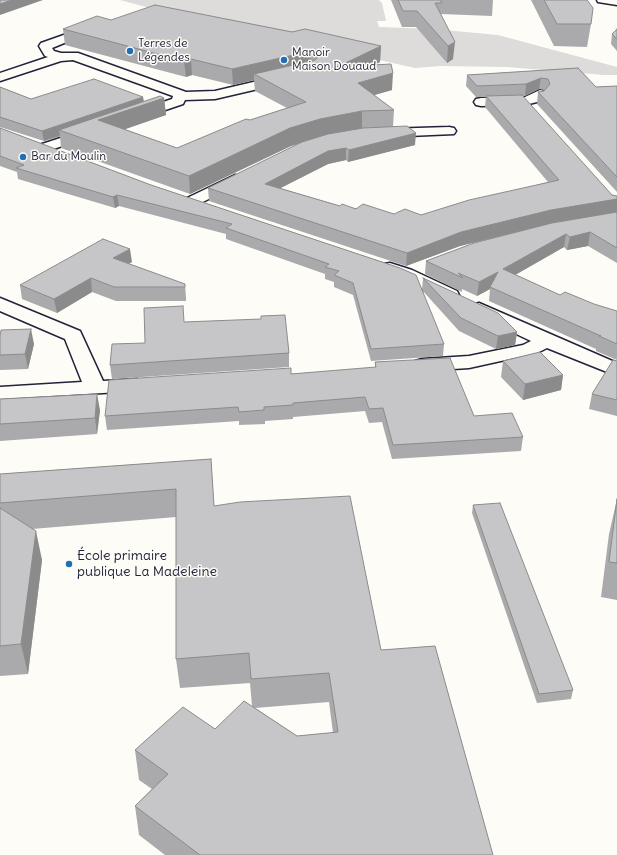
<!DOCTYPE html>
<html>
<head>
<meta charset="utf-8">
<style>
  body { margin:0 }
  canvas { display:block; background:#fdfcf7 }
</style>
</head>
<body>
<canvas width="617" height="855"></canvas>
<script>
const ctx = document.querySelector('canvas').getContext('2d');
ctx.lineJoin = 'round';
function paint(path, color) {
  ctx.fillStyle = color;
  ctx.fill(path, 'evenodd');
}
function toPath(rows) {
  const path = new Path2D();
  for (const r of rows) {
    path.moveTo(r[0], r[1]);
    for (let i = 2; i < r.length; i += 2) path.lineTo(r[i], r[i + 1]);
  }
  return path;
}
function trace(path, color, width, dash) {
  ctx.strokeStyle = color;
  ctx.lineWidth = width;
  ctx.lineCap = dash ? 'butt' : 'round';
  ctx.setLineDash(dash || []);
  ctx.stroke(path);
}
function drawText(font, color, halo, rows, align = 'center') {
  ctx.font = font + ' Delius,sans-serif';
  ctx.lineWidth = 3;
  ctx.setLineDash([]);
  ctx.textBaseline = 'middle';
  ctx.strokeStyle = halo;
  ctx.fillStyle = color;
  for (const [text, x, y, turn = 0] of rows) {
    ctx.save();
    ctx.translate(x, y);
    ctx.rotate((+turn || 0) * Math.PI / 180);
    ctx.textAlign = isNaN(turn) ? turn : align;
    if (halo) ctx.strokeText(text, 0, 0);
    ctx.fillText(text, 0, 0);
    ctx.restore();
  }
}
const green = toPath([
  [120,0,379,0,382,3,386,21,377,21,379,27,434,29,498,35,617,67,617,75,604,75,507,67,441,66,415,68,157,10]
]);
const minor = toPath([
  [597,0,617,0,617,5,598,2,597,0],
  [92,25,96,26,98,28,96,30,52,48,54,51,61,53,78,53,186,92,215,91,283,75,288,76,289,79,288,82,215,99,185,100,183,104,136,120,131,119,129,116,131,113,172,99,173,96,73,60,61,61,0,81,0,73,48,57,45,56,39,46,41,43,92,25],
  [540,90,545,91,547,94,541,101,525,105,481,106,476,105,474,102,476,99,481,98,525,97,540,90],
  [449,127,454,128,456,131,454,134,386,137,381,136,379,133,381,130,386,129,449,127],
  [88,129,93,130,95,133,93,136,44,152,39,151,37,148,39,145,88,129],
  [235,175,240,177,243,180,240,183,197,205,191,207,185,205,183,202,185,199,235,175],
  [390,263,412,270,457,291,459,295,457,299,450,301,443,299,384,272,381,268,384,264,390,263],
  [0,298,80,331,103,381,137,379,144,381,147,385,144,389,137,391,0,399,0,387,82,382,65,339,0,311,0,298],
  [479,303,617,363,617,376,547,348,537,353,469,368,422,371,415,369,412,365,415,361,422,359,469,356,523,345,531,341,472,313,470,309,472,305,479,303]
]);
const wall = toPath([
  [391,0,493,0,492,16,441,14,453,59,447,63,416,27,402,27],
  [531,0,587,0,591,24,587,47,554,46],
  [111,20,292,32,381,46,380,62,373,65,392,90,374,95,394,110,393,127,415,145,348,162,346,160,328,164,280,188,340,206,394,214,421,215,548,182,485,107,486,97,476,97,466,86,467,75,578,68,596,87,617,86,617,192,537,104,538,92,544,91,544,90,539,89,525,96,522,96,612,195,617,196,617,212,549,224,460,246,406,266,209,201,208,188,325,136,320,137,291,146,190,194,61,148,60,136,44,141,0,127,0,87,31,99,143,97,144,102,164,98,166,115,124,129,177,148,250,120,287,108,255,91,254,80,233,85,192,75,186,77,65,45,63,29],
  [617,29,617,51,611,44,612,34],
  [0,128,151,185,400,268,444,344,443,356,371,361,353,295,334,287,334,282,325,279,325,274,226,239,226,234,119,206,115,208,18,179,17,172,0,166],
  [617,212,617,263,588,246,567,250,564,247,515,275,560,295,617,311,617,360,596,351,596,349,489,301,490,289,477,296,462,289,462,292,425,274,426,261],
  [132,262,128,264,185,284,186,298,186,301,116,301,92,292,57,313,22,299,20,285],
  [423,278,517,332,515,345,496,349,459,331,422,290],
  [184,322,289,353,289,367,112,379,110,365,145,343],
  [0,336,34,344,28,369,0,370],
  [503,361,563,375,561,390,523,400,501,377],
  [617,361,617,416,589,409,592,394],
  [375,362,474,416,523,437,521,451,392,459,382,422,369,423,365,411,293,417,293,419,265,421,265,424,239,425,239,421,107,430,105,416,291,374,375,368],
  [0,399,100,410,97,434,0,441],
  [211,459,214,506,381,650,493,855,165,855,139,835,135,806,152,789,139,780,135,750,215,729,252,706,250,683,180,688,176,659,176,517,32,529,42,560,28,674,0,676,0,474],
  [329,702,333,733,297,736,255,708],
  [617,499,617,600,601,597,609,534],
  [473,505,573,690,571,699,537,703,472,513]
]);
const shadedWall = toPath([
  [12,0,43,0,0,15,0,4],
  [455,42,453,59,447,63,448,46],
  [381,46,380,62,337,83,337,67],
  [311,51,311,67,254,74,254,80,233,85,232,69],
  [191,59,192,75,186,77,184,61],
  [393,73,392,90,357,100,358,83],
  [541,78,539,89,525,96,526,84],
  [143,97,144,105,164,98,166,115,100,138,59,130,60,136,44,141,42,131],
  [362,111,362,129,320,137,291,146,190,194,189,176,290,128,320,119],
  [416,133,415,145,348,162,349,150],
  [346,148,346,160,328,164,265,196,265,184,328,151],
  [117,195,119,206,115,208,113,197],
  [617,199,617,212,549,224,460,246,406,266,407,253,461,232,551,210],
  [590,232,588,246,567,250,570,237],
  [566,234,564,247,501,283,503,269],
  [130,249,132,262,115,272,113,258],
  [498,272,490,289,477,296,479,282],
  [91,278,92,292,57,313,54,299],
  [31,329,34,344,28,369,25,354],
  [517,332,515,345,496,349,498,336],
  [563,375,561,390,523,400,525,384],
  [97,394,100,410,97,434,95,418],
  [36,531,42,560,28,674,21,644]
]);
const building = toPath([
  [0,0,12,0,0,4,0,0],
  [398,0,440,0,442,3,435,3,455,42,448,46,417,11,403,11,398,0],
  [544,0,587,0,593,8,591,24,557,24,544,0],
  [155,5,292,32,305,29,381,46,337,67,391,64,393,73,358,83,394,110,362,111,320,119,290,128,189,176,59,130,160,96,164,98,98,120,177,148,246,119,250,120,306,102,254,74,315,60,318,57,315,52,311,51,232,69,191,59,184,61,63,29,97,16,111,20,155,5],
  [617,29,617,39,612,34,617,29],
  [578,68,596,87,617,86,617,177,538,92,544,91,550,84,548,79,541,78,526,84,477,86,467,75,578,68],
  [94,79,143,97,42,131,0,117,0,87,31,99,94,79],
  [522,95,612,195,617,196,617,199,551,210,461,232,407,253,208,188,302,142,328,134,363,128,407,126,416,133,349,150,346,148,328,151,265,184,340,206,342,204,356,209,363,204,394,214,405,209,421,215,469,200,559,180,486,96,522,95],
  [0,128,151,185,400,268,416,275,444,344,371,349,353,283,334,275,339,271,325,267,329,264,226,228,232,224,117,195,113,197,16,168,24,165,0,156,0,128],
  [617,212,617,248,590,232,570,237,566,234,503,269,560,295,565,292,594,304,617,311,617,344,599,336,601,336,490,287,498,272,479,282,458,273,463,278,426,261,474,243,552,223,617,212],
  [103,239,130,249,113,258,185,284,185,287,114,287,91,278,54,299,20,285,103,239],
  [423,278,498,313,517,332,498,336,461,318,423,278],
  [183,306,184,322,261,319,261,316,285,315,289,353,110,365,112,344,145,343,144,308,183,306],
  [31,329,25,354,0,355,0,336,1,330,31,329],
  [540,352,563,375,525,384,503,361,540,352],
  [450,358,474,416,512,413,523,437,393,445,383,408,369,409,365,397,293,403,293,405,264,407,264,410,239,412,238,407,105,416,109,380,291,368,291,374,376,367,375,362,450,358],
  [613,360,617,361,617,400,592,394,613,360],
  [97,394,95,418,0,424,0,399,97,394],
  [211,459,214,506,240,502,350,496,381,650,435,646,493,855,200,855,135,806,168,774,135,750,183,707,215,729,244,701,297,736,338,732,329,673,251,679,249,653,176,659,176,489,0,503,0,474,211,459],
  [617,499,617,563,609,562,617,499],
  [500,503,573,690,539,694,473,505,500,503],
  [0,508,36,531,21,644,0,646,0,508]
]);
const markers = [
  [130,51,4,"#1f6fb2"],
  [284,60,4,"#1f6fb2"],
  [23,157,4,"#1f6fb2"],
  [69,564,4,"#1f6fb2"]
];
const farPoinames = [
  ["Terres de",138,44],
  ["Légendes",138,58],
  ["Manoir",292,53],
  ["Maison Douaud",292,67],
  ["Bar du Moulin",31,157]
];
const poiNames = [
  ["École primaire",77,556],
  ["publique La Madeleine",77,572]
];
paint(green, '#dddcdb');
trace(minor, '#22223b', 3);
paint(minor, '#fdfcf7');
paint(wall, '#aaaaac');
paint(shadedWall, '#8b8b8c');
paint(building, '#c6c6c8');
trace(building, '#8b8b8c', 1);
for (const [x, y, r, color] of markers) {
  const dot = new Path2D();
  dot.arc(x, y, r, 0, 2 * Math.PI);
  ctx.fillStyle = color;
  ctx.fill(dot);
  trace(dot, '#fdfcf7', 1.5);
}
drawText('12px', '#22223b', '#fdfcf7', farPoinames, 'left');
drawText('14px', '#22223b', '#fdfcf7', poiNames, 'left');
</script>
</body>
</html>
